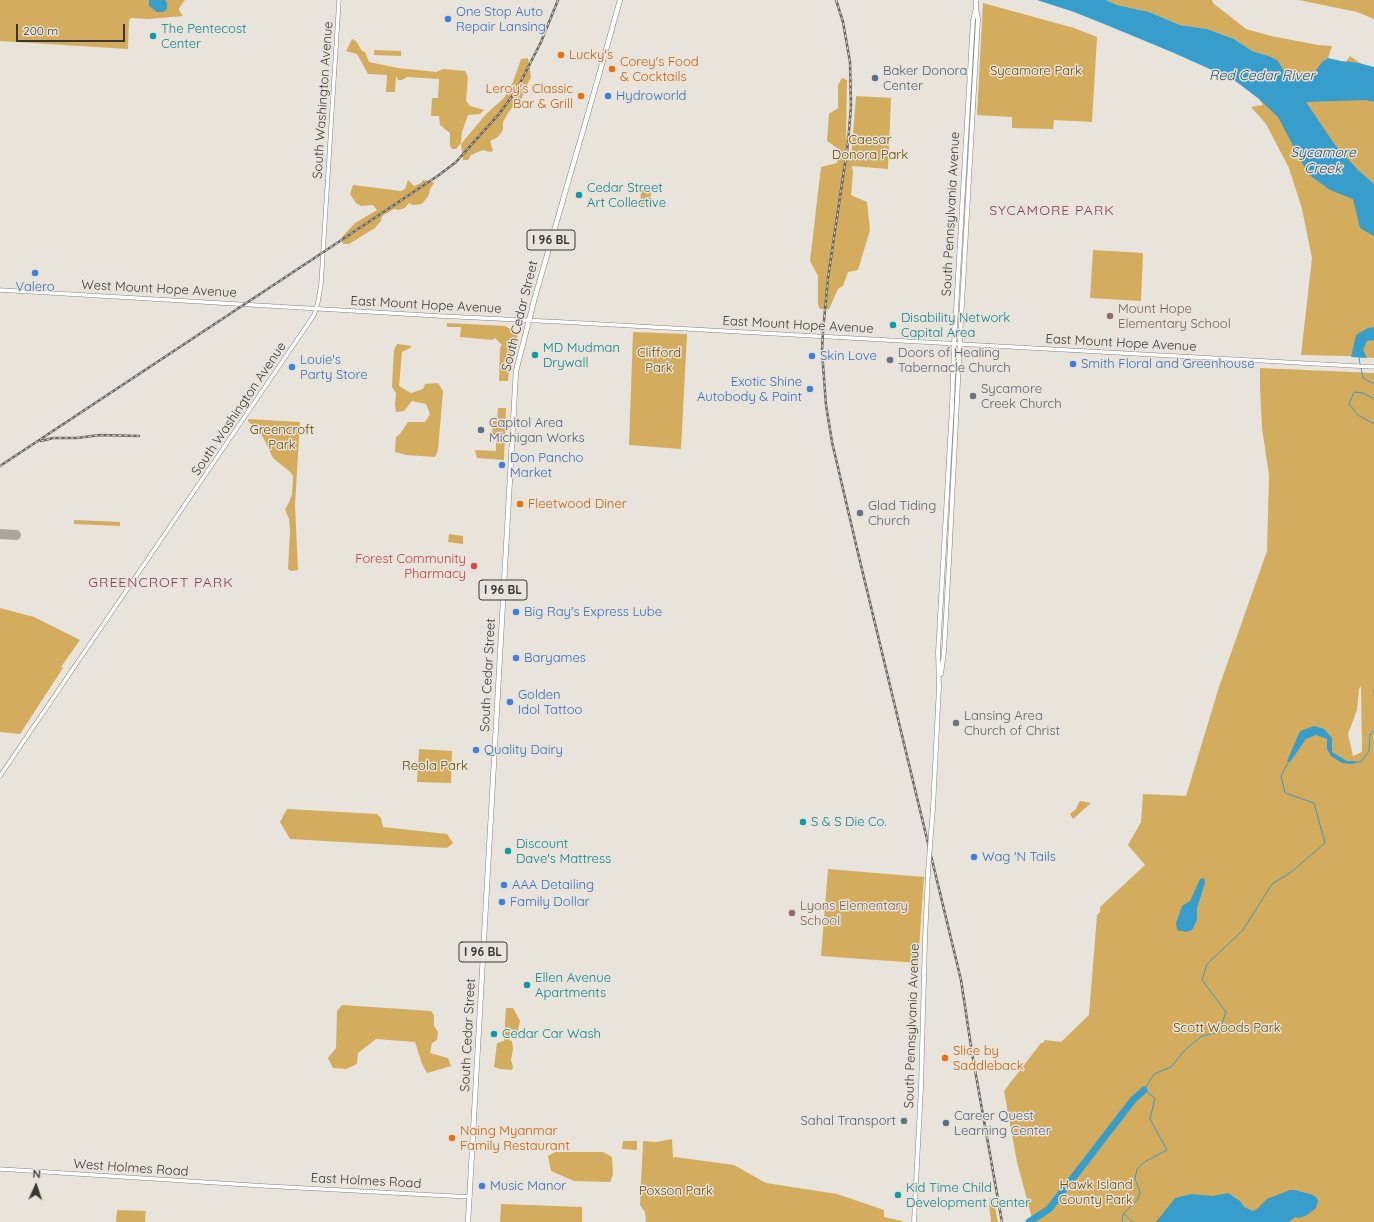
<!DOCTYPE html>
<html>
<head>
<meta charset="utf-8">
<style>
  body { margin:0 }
  #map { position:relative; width:1374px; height:1222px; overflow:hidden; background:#e9e4db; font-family:Quicksand,sans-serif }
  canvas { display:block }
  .north { position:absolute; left:16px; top:1166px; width:40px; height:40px; -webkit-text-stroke:3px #e9e4db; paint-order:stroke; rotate:3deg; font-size:11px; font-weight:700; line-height:16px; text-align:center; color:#393733 }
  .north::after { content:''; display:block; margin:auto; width:14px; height:18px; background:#393733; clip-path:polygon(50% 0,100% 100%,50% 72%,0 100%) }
  .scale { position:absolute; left:16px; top:24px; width:109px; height:18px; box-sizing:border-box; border:2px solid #393733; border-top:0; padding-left:5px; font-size:12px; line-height:14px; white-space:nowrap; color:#393733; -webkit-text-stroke:3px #e9e4db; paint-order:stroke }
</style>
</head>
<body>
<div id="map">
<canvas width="1374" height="1222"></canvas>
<div class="north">N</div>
<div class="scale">200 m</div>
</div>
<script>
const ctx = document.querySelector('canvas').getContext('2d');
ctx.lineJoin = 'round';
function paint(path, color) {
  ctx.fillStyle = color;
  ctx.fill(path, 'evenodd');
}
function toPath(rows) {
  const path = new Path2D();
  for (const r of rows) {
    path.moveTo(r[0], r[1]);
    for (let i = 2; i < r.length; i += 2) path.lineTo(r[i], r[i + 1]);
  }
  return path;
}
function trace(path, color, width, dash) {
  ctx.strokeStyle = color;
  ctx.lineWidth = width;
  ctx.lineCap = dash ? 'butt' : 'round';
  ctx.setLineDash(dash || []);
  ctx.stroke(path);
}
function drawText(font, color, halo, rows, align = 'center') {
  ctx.font = font + ' Quicksand,sans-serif';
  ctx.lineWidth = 3;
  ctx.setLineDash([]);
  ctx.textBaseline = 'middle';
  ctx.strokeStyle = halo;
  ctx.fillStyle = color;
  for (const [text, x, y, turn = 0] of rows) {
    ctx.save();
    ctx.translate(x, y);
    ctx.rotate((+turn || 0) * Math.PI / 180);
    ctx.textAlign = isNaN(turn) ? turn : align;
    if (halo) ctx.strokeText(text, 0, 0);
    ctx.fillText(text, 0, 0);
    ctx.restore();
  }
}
const green = toPath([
  [0,0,185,0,179,8,179,10,183,16,149,19,131,18,129,20,128,49,0,41],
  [1106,0,1212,0,1213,3,1246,29,1271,36,1318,45,1332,46,1328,58,1323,61,1314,76,1308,78,1282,70,1269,56,1252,51,1234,39,1207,29,1180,25,1149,12,1117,5],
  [1299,0,1374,0,1374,19,1357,12],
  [983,3,1074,28,1097,37,1092,122,1054,120,1053,129,1012,128,1012,117,977,115],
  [352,39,356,41,362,51,365,52,369,62,398,68,436,72,443,69,465,71,468,77,466,101,470,106,484,110,480,114,468,115,462,132,461,143,456,149,452,149,450,146,450,133,440,125,439,116,431,116,432,98,438,98,439,79,407,77,402,80,398,80,396,76,395,92,386,92,387,75,368,74,357,54,346,51],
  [374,50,401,51,401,56,374,55],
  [1350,56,1374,73,1374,358,1348,356,1301,355,1312,258,1302,209,1289,168,1266,124,1251,107,1263,105,1259,99,1342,67],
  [528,58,531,77,526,87,522,98,519,103,515,104,508,113,503,122,503,130,498,137,490,141,493,151,490,152,483,150,471,155,468,160,463,160,461,144,486,114,504,98,513,82,521,59],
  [842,78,847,80,846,135,851,159,856,96,891,98,888,169,852,166,853,173,851,195,867,202,870,230,858,270,848,272,843,286,838,289,829,309,820,309,818,305,818,276,810,261,821,167,837,163,840,150,827,141,829,114,838,108,838,85],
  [408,180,414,186,421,183,423,180,433,182,434,183,430,189,429,195,422,204,413,205,409,203,405,208,399,210,394,209,382,216,381,221,375,228,349,244,343,244,341,238,355,223,377,210,373,205,361,206,356,203,350,194,353,185,401,191,405,189],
  [641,190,651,190,650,207,640,207],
  [1093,250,1143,253,1141,301,1090,298],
  [447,323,505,326,518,334,509,367,508,381,499,381,500,348,502,345,495,338,492,340,460,337,461,327,447,327],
  [633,332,687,334,681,449,629,445],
  [397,344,412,346,410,348,402,352,399,386,411,393,423,389,425,384,438,383,443,391,438,450,435,457,407,455,395,452,396,437,400,434,408,422,425,422,430,414,426,404,412,401,404,411,396,412,395,404,396,393,392,387,394,350],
  [1260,368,1374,373,1374,1222,1033,1222,1017,1162,1004,1091,1041,1043,1043,1043,1045,1040,1061,1042,1089,1015,1097,915,1100,912,1100,907,1145,865,1128,845,1141,822,1143,794,1186,796,1219,687,1267,551,1269,475,1262,428,1260,387],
  [1361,686,1362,752,1353,756,1348,734,1357,710,1359,689],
  [498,408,506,408,504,460,477,458,475,450,496,451,496,437,492,436,493,421,497,421],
  [248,419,300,422,295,505,298,570,291,571,288,569,290,531,289,519,285,510,289,502,292,494,293,476,290,472,273,458,263,437,248,421],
  [74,520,120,522,120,526,74,524],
  [449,534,463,536,463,544,448,542],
  [0,608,34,617,80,640,61,667,63,668,20,734,0,732],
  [419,749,452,751,451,783,417,782],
  [1080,801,1091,803,1073,819,1070,814,1076,809,1078,804],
  [287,809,377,814,381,818,383,827,447,834,453,843,447,848,290,839,280,822],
  [828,869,924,877,918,963,821,956],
  [342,1005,431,1011,434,1015,434,1026,438,1032,437,1040,432,1043,430,1053,448,1058,451,1066,427,1073,422,1064,415,1042,376,1039,358,1053,357,1064,346,1069,333,1068,328,1058,336,1048,337,1011],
  [506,1008,513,1008,520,1021,517,1035,509,1036,509,1040,512,1041,513,1049,511,1060,513,1067,512,1070,500,1069,494,1067,497,1043,504,1041],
  [672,1139,673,1158,675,1157,734,1165,766,1183,837,1194,884,1210,884,1217,902,1221,902,1222,646,1222,645,1212,640,1205,643,1141,656,1142],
  [623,1141,637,1141,637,1150,622,1149],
  [555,1152,603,1152,612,1157,613,1175,610,1182,574,1181,551,1171,548,1156],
  [990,1198,993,1198,998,1222,991,1222,989,1204],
  [501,1204,582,1207,582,1222,500,1222],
  [117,1210,146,1211,145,1222,116,1222]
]);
const water = toPath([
  [149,0,165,0,167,3,167,9,163,12,157,12,149,6],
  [1037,0,1106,0,1117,5,1149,12,1180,25,1207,29,1234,39,1252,51,1269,56,1278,61,1283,70,1308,78,1314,76,1316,70,1323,61,1328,58,1341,61,1359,63,1374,67,1374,102,1366,100,1306,102,1335,145,1358,170,1374,184,1374,236,1360,228,1353,199,1330,190,1308,174,1278,117,1259,99,1234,80,1174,53,1109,26,1074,12],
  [1374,327,1374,340,1367,341,1363,350,1367,358,1351,357,1356,335,1368,328],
  [1314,726,1324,729,1332,738,1332,752,1347,761,1355,761,1356,763,1351,764,1342,763,1331,756,1327,749,1327,739,1316,735,1306,739,1290,762,1287,761,1300,731],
  [1204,878,1205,883,1197,908,1197,920,1192,930,1186,932,1177,930,1176,923,1182,906,1190,901,1200,879],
  [1290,1190,1295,1190,1313,1195,1317,1198,1318,1201,1316,1208,1307,1215,1299,1218,1295,1217,1289,1222,1156,1222,1175,1198,1191,1194,1212,1196,1228,1193,1240,1201,1244,1207,1253,1211,1257,1209,1267,1199]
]);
const stream = toPath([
  [1359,358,1360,364],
  [1361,368,1363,378,1374,384],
  [1374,399,1363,393,1354,392,1349,404,1358,415,1374,424],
  [1374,690,1374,693],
  [1355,762,1361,762,1369,751,1370,734,1374,731],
  [1124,1214,1133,1222],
  [1122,1222,1123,1214,1138,1199,1140,1192,1135,1179,1137,1169,1146,1161,1167,1150,1150,1119,1155,1098,1144,1090,1154,1074,1171,1067,1185,1050,1202,1036,1219,1032,1226,1012,1202,980,1207,964,1243,930,1272,884,1290,873,1325,843,1314,803,1285,793,1281,776,1289,761]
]);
const river = toPath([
  [1029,1222,1049,1209,1133,1100,1144,1090]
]);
const taxiway = toPath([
  [0,534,16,535]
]);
const tertiary = toPath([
  [0,290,440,316,562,322,1374,367],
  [0,776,314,315,318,302,321,284,339,0],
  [0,1169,265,1186,470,1197]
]);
const secondary = toPath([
  [941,674,944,652,949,562,961,321,978,19,976,8,976,0],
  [933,808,939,686,938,652,952,406,954,344,973,20,976,8],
  [914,1222,921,1087,925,939,928,872]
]);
const primary = toPath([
  [468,1222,516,371,535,297,597,82,620,0]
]);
const rail = toPath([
  [836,0,843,22,850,62,851,106,848,143,828,278,823,331,822,351,826,405,832,442,858,553,961,980,972,1053,1002,1222],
  [41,441,53,438,77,438,100,435,139,436],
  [0,466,328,249,439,175,456,162,499,114,516,91,541,42,558,0]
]);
const secondaryBridge = toPath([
  [928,872,933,808]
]);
const markers = [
  [448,19,4,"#3f7fe0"],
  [153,36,4,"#0f9aa8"],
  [561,55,4,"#e8710a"],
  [612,69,4,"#e8710a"],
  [875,78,4,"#5c6f8a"],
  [581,96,4,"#e8710a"],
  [608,96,4,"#3f7fe0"],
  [579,195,4,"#0f9aa8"],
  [35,273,4,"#3f7fe0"],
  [1110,316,4,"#8d6e63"],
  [893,325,4,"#0f9aa8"],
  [535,355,4,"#0f9aa8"],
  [812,356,4,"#3f7fe0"],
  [890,360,4,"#6b7280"],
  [1073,364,4,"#3f7fe0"],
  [292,367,4,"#3f7fe0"],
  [810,389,4,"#3f7fe0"],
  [973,396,4,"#6b7280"],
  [481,430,4,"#5c6f8a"],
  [502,465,4,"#3f7fe0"],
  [520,504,4,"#e8710a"],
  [860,513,4,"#6b7280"],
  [474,566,4,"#e0444e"],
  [516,612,4,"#3f7fe0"],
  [516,658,4,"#3f7fe0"],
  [510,702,4,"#3f7fe0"],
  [956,723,4,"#6b7280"],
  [476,750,4,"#3f7fe0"],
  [803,822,4,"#0f9aa8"],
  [508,851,4,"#0f9aa8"],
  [974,857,4,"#3f7fe0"],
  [504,885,4,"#3f7fe0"],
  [502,902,4,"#3f7fe0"],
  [792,913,4,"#8d6e63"],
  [527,985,4,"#0f9aa8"],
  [494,1034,4,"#0f9aa8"],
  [945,1058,4,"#e8710a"],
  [904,1121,4,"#5c6f8a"],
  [946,1123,4,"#5c6f8a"],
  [452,1138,4,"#e8710a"],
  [482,1186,4,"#3f7fe0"],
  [898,1195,4,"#0f9aa8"]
];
const shields = [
  [551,240,48],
  [503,590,48],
  [483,952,48]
];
const shieldNames = [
  ["I 96 BL",551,240],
  ["I 96 BL",503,590],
  ["I 96 BL",483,952]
];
const shopNames = [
  ["One Stop Auto",456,12],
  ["Repair Lansing",456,27],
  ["Hydroworld",616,96],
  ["Valero",35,287,"center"],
  ["Skin Love",820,356],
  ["Louie's",300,360],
  ["Party Store",300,375],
  ["Smith Floral and Greenhouse",1081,364],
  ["Exotic Shine",802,382,"right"],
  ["Autobody & Paint",802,397,"right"],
  ["Don Pancho",510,458],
  ["Market",510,473],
  ["Big Ray's Express Lube",524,612],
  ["Baryames",524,658],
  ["Golden",518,695],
  ["Idol Tattoo",518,710],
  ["Quality Dairy",484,750],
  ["Wag 'N Tails",982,857],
  ["AAA Detailing",512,885],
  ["Family Dollar",510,902],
  ["Music Manor",490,1186]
];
const cultureNames = [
  ["The Pentecost",161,29],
  ["Center",161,44],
  ["Cedar Street",587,188],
  ["Art Collective",587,203],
  ["Disability Network",901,318],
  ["Capital Area",901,333],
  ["MD Mudman",543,348],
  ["Drywall",543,363],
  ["S & S Die Co.",811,822],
  ["Discount",516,844],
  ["Dave's Mattress",516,859],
  ["Ellen Avenue",535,978],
  ["Apartments",535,993],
  ["Cedar Car Wash",502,1034],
  ["Kid Time Child",906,1188],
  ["Development Center",906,1203]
];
const foodNames = [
  ["Lucky's",569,55],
  ["Corey's Food",620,62],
  ["& Cocktails",620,77],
  ["Leroy's Classic",573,89,"right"],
  ["Bar & Grill",573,104,"right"],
  ["Fleetwood Diner",528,504],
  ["Slice by",953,1051],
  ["Saddleback",953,1066],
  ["Naing Myanmar",460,1131],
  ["Family Restaurant",460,1146]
];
const serviceNames = [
  ["Baker Donora",883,71],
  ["Center",883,86],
  ["Capitol Area",489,423],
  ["Michigan Works",489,438],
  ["Career Quest",954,1116],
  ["Learning Center",954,1131],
  ["Sahal Transport",896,1121,"right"]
];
const parkNames = [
  ["Sycamore Park",1036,71],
  ["Caesar",870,140],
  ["Donora Park",870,155],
  ["Clifford",659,353],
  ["Park",659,368],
  ["Greencroft",282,430],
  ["Park",282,445],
  ["Reola Park",435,766],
  ["Scott Woods Park",1227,1028],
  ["Hawk Island",1096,1185],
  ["County Park",1096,1200],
  ["Poxson Park",676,1191]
];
const streetNames = [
  ["South Washington Avenue",323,100,-86],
  ["South Pennsylvania Avenue",951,214,-87],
  ["West Mount Hope Avenue",159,289,3],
  ["East Mount Hope Avenue",426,305,3],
  ["South Cedar Street",520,316,-76],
  ["East Mount Hope Avenue",798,325,3],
  ["East Mount Hope Avenue",1121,343,3],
  ["South Washington Avenue",239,409,-56],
  ["South Cedar Street",488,675,-87],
  ["South Pennsylvania Avenue",912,1026,-88],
  ["South Cedar Street",468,1035,-87],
  ["West Holmes Road",131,1168,4],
  ["East Holmes Road",366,1181,3]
];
const educationNames = [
  ["Mount Hope",1118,309],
  ["Elementary School",1118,324],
  ["Lyons Elementary",800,906],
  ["School",800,921]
];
const worshipNames = [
  ["Doors of Healing",898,353],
  ["Tabernacle Church",898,368],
  ["Sycamore",981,389],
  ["Creek Church",981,404],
  ["Glad Tiding",868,506],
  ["Church",868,521],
  ["Lansing Area",964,716],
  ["Church of Christ",964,731]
];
const healthNames = [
  ["Forest Community",466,559],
  ["Pharmacy",466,574]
];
const waterNames = [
  ["Red Cedar River",1262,76],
  ["Sycamore",1323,153],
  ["Creek",1323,169]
];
const neighbourhoodNames = [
  ["SYCAMORE PARK",1052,211],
  ["GREENCROFT PARK",161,583]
];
paint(green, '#d3ac5e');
paint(water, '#379dcb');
trace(stream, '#379dcb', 1);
trace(river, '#379dcb', 7);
trace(taxiway, '#aaa69e', 10);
trace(tertiary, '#868279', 4.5);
trace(secondary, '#868279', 5);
trace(primary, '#868279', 5.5);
trace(tertiary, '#fff', 3.5);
trace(secondary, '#fff', 4);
trace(primary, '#fff', 4.5);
trace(rail, '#6a6762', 2.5);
trace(rail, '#e9e4db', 1, [3]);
trace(secondaryBridge, '#868279', 5, []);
trace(secondaryBridge, '#fff', 4);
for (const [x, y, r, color] of markers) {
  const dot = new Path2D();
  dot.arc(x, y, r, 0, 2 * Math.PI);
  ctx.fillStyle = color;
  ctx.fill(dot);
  trace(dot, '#e9e4db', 1.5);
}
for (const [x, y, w] of shields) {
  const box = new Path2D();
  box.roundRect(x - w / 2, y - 10, w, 20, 3);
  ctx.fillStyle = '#e9e4db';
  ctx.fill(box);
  trace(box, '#393733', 1);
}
drawText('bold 12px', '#393733', null, shieldNames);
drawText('13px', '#366cbe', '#e9e4db', shopNames, 'left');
drawText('13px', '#0d838f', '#e9e4db', cultureNames, 'left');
drawText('13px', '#c56008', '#e9e4db', foodNames, 'left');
drawText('13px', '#4e5e75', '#e9e4db', serviceNames, 'left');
drawText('13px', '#654901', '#e9e4db', parkNames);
drawText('13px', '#393733', '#e9e4db', streetNames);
drawText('13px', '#785e54', '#e9e4db', educationNames, 'left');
drawText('13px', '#5b616d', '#e9e4db', worshipNames, 'left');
drawText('13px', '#be3a42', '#e9e4db', healthNames, 'right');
drawText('italic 14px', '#285166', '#e9e4db', waterNames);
ctx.letterSpacing = '1px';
drawText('14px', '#833c4f', '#e9e4db', neighbourhoodNames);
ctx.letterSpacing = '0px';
</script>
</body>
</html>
